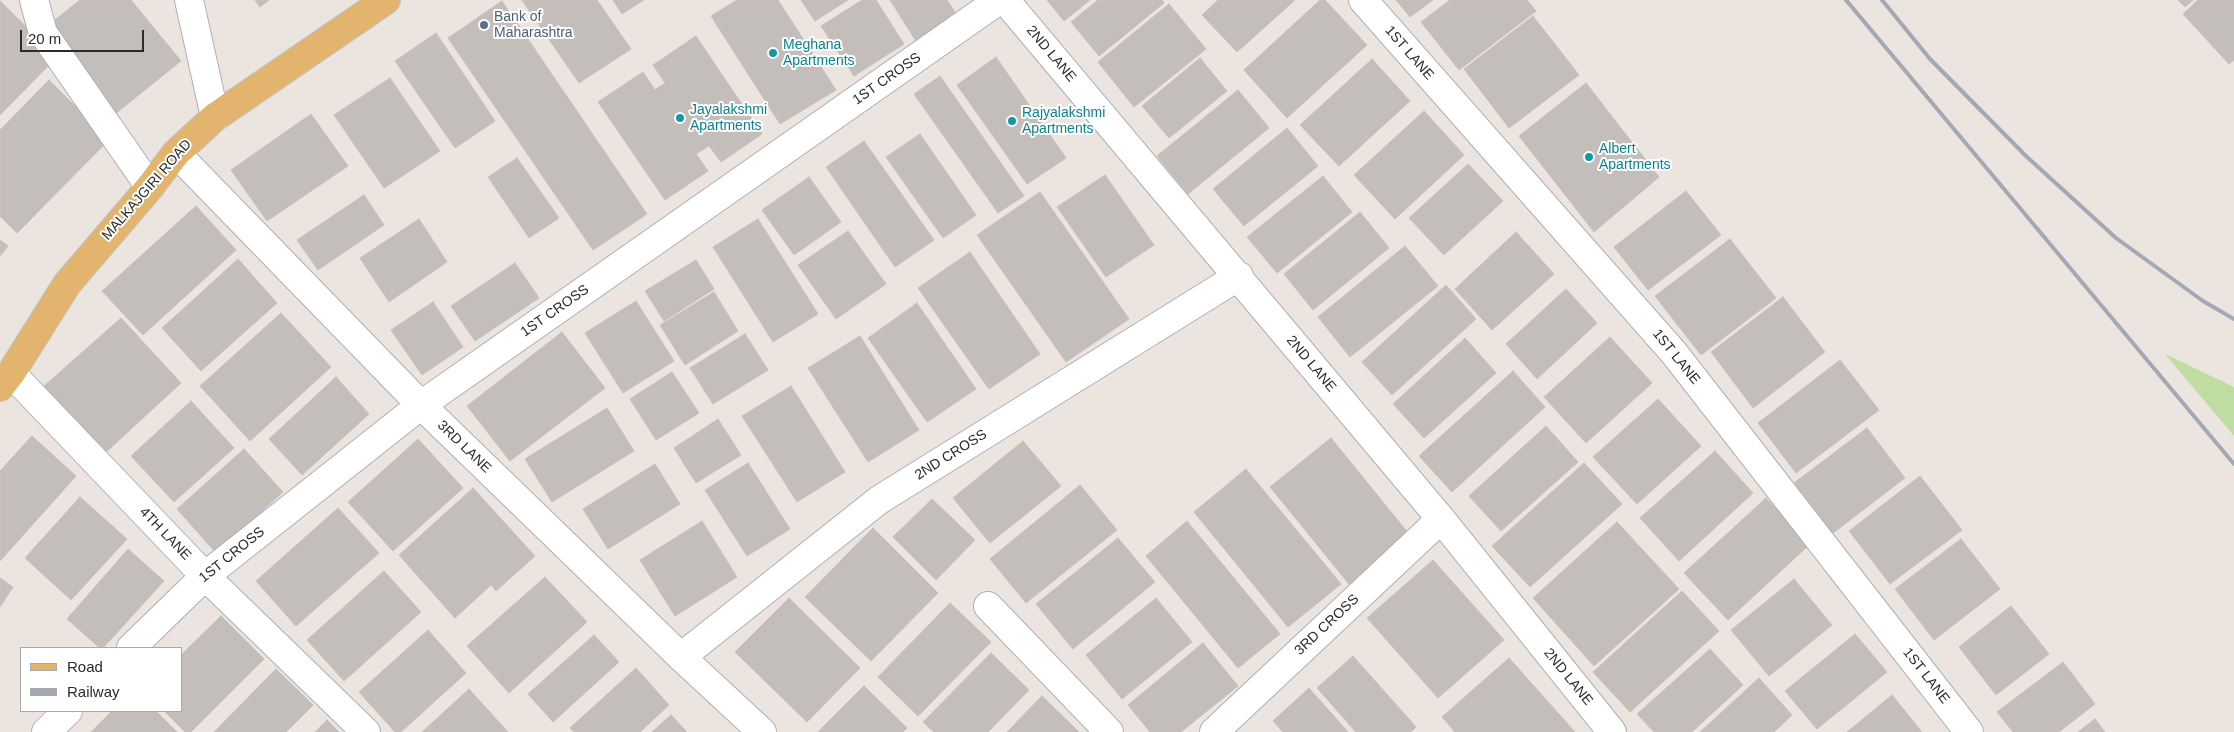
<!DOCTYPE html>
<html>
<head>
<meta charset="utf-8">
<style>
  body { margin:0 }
  #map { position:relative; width:2234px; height:732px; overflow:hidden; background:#ece4df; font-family:Helvetica,sans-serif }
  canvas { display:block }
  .legend { position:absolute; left:20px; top:647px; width:162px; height:65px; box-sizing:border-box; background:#fff; border:1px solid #aaa; margin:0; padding:6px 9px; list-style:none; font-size:15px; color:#2b2b2b }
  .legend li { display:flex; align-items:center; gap:10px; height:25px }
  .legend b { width:25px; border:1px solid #aaa }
  .scale { position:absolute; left:20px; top:30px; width:124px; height:22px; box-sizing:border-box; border:2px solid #2b2b2b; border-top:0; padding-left:6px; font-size:15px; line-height:18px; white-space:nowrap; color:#2b2b2b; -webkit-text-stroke:4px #fff; paint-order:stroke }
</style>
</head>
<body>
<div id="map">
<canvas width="2234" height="732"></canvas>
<ul class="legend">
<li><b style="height:6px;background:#e3b46d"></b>Road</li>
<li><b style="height:6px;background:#a2a8b4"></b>Railway</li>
</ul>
<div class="scale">20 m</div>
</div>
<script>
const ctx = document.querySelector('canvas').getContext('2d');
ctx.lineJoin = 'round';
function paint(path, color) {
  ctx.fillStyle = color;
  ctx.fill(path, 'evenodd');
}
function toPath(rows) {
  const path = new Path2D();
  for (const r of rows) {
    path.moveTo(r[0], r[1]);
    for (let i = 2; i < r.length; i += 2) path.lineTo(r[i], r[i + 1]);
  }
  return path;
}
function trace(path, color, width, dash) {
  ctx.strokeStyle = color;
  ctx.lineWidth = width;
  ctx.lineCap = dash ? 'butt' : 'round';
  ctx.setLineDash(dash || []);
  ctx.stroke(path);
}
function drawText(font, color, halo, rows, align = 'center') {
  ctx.font = font + ' Helvetica,sans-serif';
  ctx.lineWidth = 4;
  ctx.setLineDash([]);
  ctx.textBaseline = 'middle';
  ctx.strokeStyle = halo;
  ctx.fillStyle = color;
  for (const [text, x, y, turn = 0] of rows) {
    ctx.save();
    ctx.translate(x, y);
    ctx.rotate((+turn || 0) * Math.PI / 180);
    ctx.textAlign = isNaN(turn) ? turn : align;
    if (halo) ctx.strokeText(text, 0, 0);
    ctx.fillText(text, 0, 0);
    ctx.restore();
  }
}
const green = toPath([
  [2165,354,2234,387,2234,436]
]);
const building = toPath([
  [80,0,131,0,181,61,115,114,46,27,80,0],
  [255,0,269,0,260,7,255,0],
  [522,0,597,0,631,49,579,83,522,0],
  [613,0,644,0,622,14,613,0],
  [737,0,778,0,836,90,780,124,711,16,737,0],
  [801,0,848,0,815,21,801,0],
  [862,0,876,0,904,44,854,76,821,26,862,0],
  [890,0,947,0,957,15,916,41,890,0],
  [1047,0,1090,0,1064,21,1047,0],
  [1098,0,1162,0,1164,3,1099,56,1071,22,1098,0],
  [1218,0,1295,0,1237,52,1202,15,1218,0],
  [1320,0,1325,0,1367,45,1287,118,1244,70,1320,0],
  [1396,0,1433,0,1410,17,1396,0],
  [1450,0,1527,0,1536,11,1459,70,1421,22,1450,0],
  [2178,0,2193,0,2185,7,2178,0],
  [2198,0,2234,0,2234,60,2229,64,2183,14,2198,0],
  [0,1,57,57,0,115,0,1],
  [502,1,647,214,593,250,448,38,502,1],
  [1169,4,1206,49,1134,107,1098,62,1169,4],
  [1533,16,1579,75,1509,128,1464,69,1533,16],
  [436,33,495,121,455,148,395,61,436,33],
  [696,36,762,134,721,162,709,146,696,154,708,171,665,200,598,102,643,72,655,90,665,83,653,65,696,36],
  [996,57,1066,158,1027,184,957,85,996,57],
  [1200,58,1227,91,1169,138,1142,106,1200,58],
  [1372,59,1410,101,1339,166,1300,125,1372,59],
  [940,76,1024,196,998,213,914,94,940,76],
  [390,78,440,151,384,188,334,115,390,78],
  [49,80,109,140,17,233,0,216,0,130,49,80],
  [1586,83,1659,177,1594,232,1519,136,1586,83],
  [1238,90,1269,128,1188,194,1157,156,1238,90],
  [1424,111,1464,155,1395,219,1354,175,1424,111],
  [311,114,348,166,267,221,231,170,311,114],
  [1287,128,1318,166,1244,226,1213,189,1287,128],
  [920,134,976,215,943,238,886,157,920,134],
  [864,141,934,240,895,267,826,167,864,141],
  [517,158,559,218,529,238,488,177,517,158],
  [1468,164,1503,201,1444,255,1409,218,1468,164],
  [1105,175,1154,245,1106,277,1057,207,1105,175],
  [1323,176,1352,212,1277,273,1247,237,1323,176],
  [809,177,841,222,794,255,762,210,809,177],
  [1686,191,1721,235,1648,290,1614,247,1686,191],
  [1040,192,1129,319,1066,362,977,235,1040,192],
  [364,195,384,225,318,270,297,240,364,195],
  [196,206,236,250,143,335,102,291,196,206],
  [1360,212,1389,248,1313,310,1284,274,1360,212],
  [419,219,447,262,389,302,360,258,419,219],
  [758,219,818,314,773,342,713,247,758,219],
  [848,231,886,284,836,319,798,265,848,231],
  [1516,232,1554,274,1492,330,1455,289,1516,232],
  [1730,239,1776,298,1701,355,1655,296,1730,239],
  [0,240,8,246,0,256,0,240],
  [1405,246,1438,286,1350,357,1318,317,1405,246],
  [970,252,1040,354,989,389,918,288,970,252],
  [238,259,277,303,201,371,162,328,238,259],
  [696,260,714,289,664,321,645,291,696,260],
  [515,263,539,298,475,341,451,306,515,263],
  [1446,285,1476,319,1392,395,1362,362,1446,285],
  [1566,289,1597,323,1537,379,1506,344,1566,289],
  [714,292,738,331,685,365,660,325,714,292],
  [1783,297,1825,352,1753,408,1711,352,1783,297],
  [636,301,674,361,623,393,585,333,636,301],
  [433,302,463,347,422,375,391,330,433,302],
  [917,303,976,389,927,422,868,338,917,303],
  [281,313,331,367,250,441,200,386,281,313],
  [121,318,181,383,104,454,43,387,121,318],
  [562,332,605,388,510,461,467,406,562,332],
  [745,334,768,370,713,404,690,368,745,334],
  [860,336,919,430,868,462,808,368,860,336],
  [1610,337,1652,383,1586,443,1544,397,1610,337],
  [1465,338,1496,373,1424,438,1393,404,1465,338],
  [1840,360,1879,410,1796,473,1758,423,1840,360],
  [1513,371,1545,407,1452,492,1419,456,1513,371],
  [672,372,699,413,656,440,630,399,672,372],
  [336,377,369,414,302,475,269,439,336,377],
  [791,386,845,472,797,502,742,416,791,386],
  [1658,399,1701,446,1637,504,1593,457,1658,399],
  [191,401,234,448,174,502,131,456,191,401],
  [607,408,634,451,552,502,525,459,607,408],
  [718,419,741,455,696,483,674,448,718,419],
  [1546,426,1578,462,1501,531,1469,496,1546,426],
  [1867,428,1905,478,1833,533,1794,483,1867,428],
  [32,436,76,476,0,561,0,471,32,436],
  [1331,438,1409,534,1349,584,1270,487,1331,438],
  [418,439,463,488,393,551,348,502,418,439],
  [1023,441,1061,486,990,543,953,498,1023,441],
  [244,449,283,492,216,553,177,509,244,449],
  [1715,451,1753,493,1679,561,1640,518,1715,451],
  [748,463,790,529,747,556,705,490,748,463],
  [1584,463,1622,504,1530,587,1492,546,1584,463],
  [655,464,680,504,608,549,583,509,655,464],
  [1246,469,1341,584,1288,627,1194,512,1246,469],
  [1920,476,1962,530,1890,584,1849,531,1920,476],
  [1080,485,1117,530,1026,603,990,559,1080,485],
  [473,488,535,556,496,591,491,585,455,618,399,555,473,488],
  [80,497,127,539,71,600,25,558,80,497],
  [1766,498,1809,545,1728,620,1684,573,1766,498],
  [932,499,975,540,936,580,893,537,932,499],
  [338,508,379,553,296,626,256,581,338,508],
  [702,521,737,577,675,616,640,560,702,521],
  [1187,521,1280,634,1238,668,1146,556,1187,521],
  [1617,522,1679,589,1594,666,1533,598,1617,522],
  [873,528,938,593,871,661,805,597,873,528],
  [1118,538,1155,582,1073,649,1036,604,1118,538],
  [1961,539,2000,589,1934,640,1895,589,1961,539],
  [128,549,164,581,103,648,100,648,67,619,128,549],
  [1433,560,1504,640,1438,698,1367,618,1433,560],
  [384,571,421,612,344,681,307,640,384,571],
  [545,577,587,622,509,693,467,646,545,577],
  [0,578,13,587,0,607,0,578],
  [1794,579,1832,625,1769,676,1731,630,1794,579],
  [1682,591,1719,631,1630,712,1593,672,1682,591],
  [789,598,860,668,807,722,735,652,789,598],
  [1156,598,1192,642,1122,699,1086,655,1156,598],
  [950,603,991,642,918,716,878,677,950,603],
  [2011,606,2049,654,1996,695,1959,647,2011,606],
  [221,616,264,659,191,732,185,732,164,711,181,711,181,655,221,616],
  [428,630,466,673,401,732,395,732,359,692,428,630],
  [1855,634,1887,672,1817,729,1785,691,1855,634],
  [594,635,619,662,553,722,528,694,594,635],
  [1203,643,1238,686,1181,732,1150,732,1128,705,1203,643],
  [1710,649,1743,685,1692,732,1654,732,1637,714,1710,649],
  [991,653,1029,690,988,732,934,732,923,722,991,653],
  [1353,656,1416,727,1411,732,1356,732,1317,688,1353,656],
  [1509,658,1575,732,1455,732,1442,717,1509,658],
  [2063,662,2095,704,2059,732,2013,732,1997,712,2063,662],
  [636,668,669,705,640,732,574,732,570,728,636,668],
  [276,669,313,705,286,732,214,732,276,669],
  [1759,678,1792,715,1774,732,1700,732,1759,678],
  [864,686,907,728,903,732,818,732,864,686],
  [1309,688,1348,732,1283,732,1273,721,1309,688],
  [469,689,508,732,422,732,469,689],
  [1892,695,1922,732,1847,732,1892,695],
  [1042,696,1079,732,1007,732,1042,696],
  [112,711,156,711,177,732,91,732,112,711],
  [671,715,687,732,652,732,671,715],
  [2095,719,2105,732,2078,732,2095,719],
  [327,720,339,732,315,732,327,720]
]);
const minor = toPath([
  [34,0,43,33,150,187],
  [189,0,215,117],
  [1005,0,1441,519,1612,732],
  [1363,0,1674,353,1969,732],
  [176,153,421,405,681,657,762,732],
  [11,373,205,576,366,732],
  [988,606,1109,732],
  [131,648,205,576,421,405,999,0],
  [681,657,879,500,1239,276],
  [46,732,68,711],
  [1214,732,1441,519]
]);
const major = toPath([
  [0,387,11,373,67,284,150,187,176,153,215,117,386,0]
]);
const rail = toPath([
  [1846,0,2234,464],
  [1882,0,1930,59,2027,157,2116,238,2203,301,2234,319]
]);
const markers = [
  [484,25,5,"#5c6f8a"],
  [773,53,5,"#0f9aa8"],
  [680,118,5,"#0f9aa8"],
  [1012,121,5,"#0f9aa8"],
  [1589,157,5,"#0f9aa8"]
];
const serviceNames = [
  ["Bank of",494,17],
  ["Maharashtra",494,33]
];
const cultureNames = [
  ["Meghana",783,45],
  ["Apartments",783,61],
  ["Jayalakshmi",690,110],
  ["Apartments",690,126],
  ["Rajyalakshmi",1022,113],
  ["Apartments",1022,129],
  ["Albert",1599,149],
  ["Apartments",1599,165]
];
const streetNames = [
  ["1ST LANE",1409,53,49],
  ["2ND LANE",1051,54,50],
  ["1ST CROSS",887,79,-35],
  ["MALKAJGIRI ROAD",147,190,-49],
  ["1ST CROSS",555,311,-35],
  ["1ST LANE",1676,357,51],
  ["2ND LANE",1311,364,50],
  ["3RD LANE",464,447,44],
  ["2ND CROSS",951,455,-32],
  ["4TH LANE",165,534,46],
  ["1ST CROSS",232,555,-39],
  ["3RD CROSS",1327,625,-43],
  ["1ST LANE",1926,676,52],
  ["2ND LANE",1568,677,51]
];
paint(green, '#bfdca1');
paint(building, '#c4bebb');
trace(building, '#c7c0b9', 1);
trace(minor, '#acafb6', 30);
trace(major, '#c4c4c4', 30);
trace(minor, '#fff', 28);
trace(major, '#e3b46d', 28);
trace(rail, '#a2a8b4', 4);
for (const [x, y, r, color] of markers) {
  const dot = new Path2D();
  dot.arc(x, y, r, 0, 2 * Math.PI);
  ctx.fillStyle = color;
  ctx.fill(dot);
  trace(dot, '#fff', 2);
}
drawText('14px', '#4e5e75', '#fff', serviceNames, 'left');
drawText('14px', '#0d838f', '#fff', cultureNames, 'left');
drawText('14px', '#2b2b2b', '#fff', streetNames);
</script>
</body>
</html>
